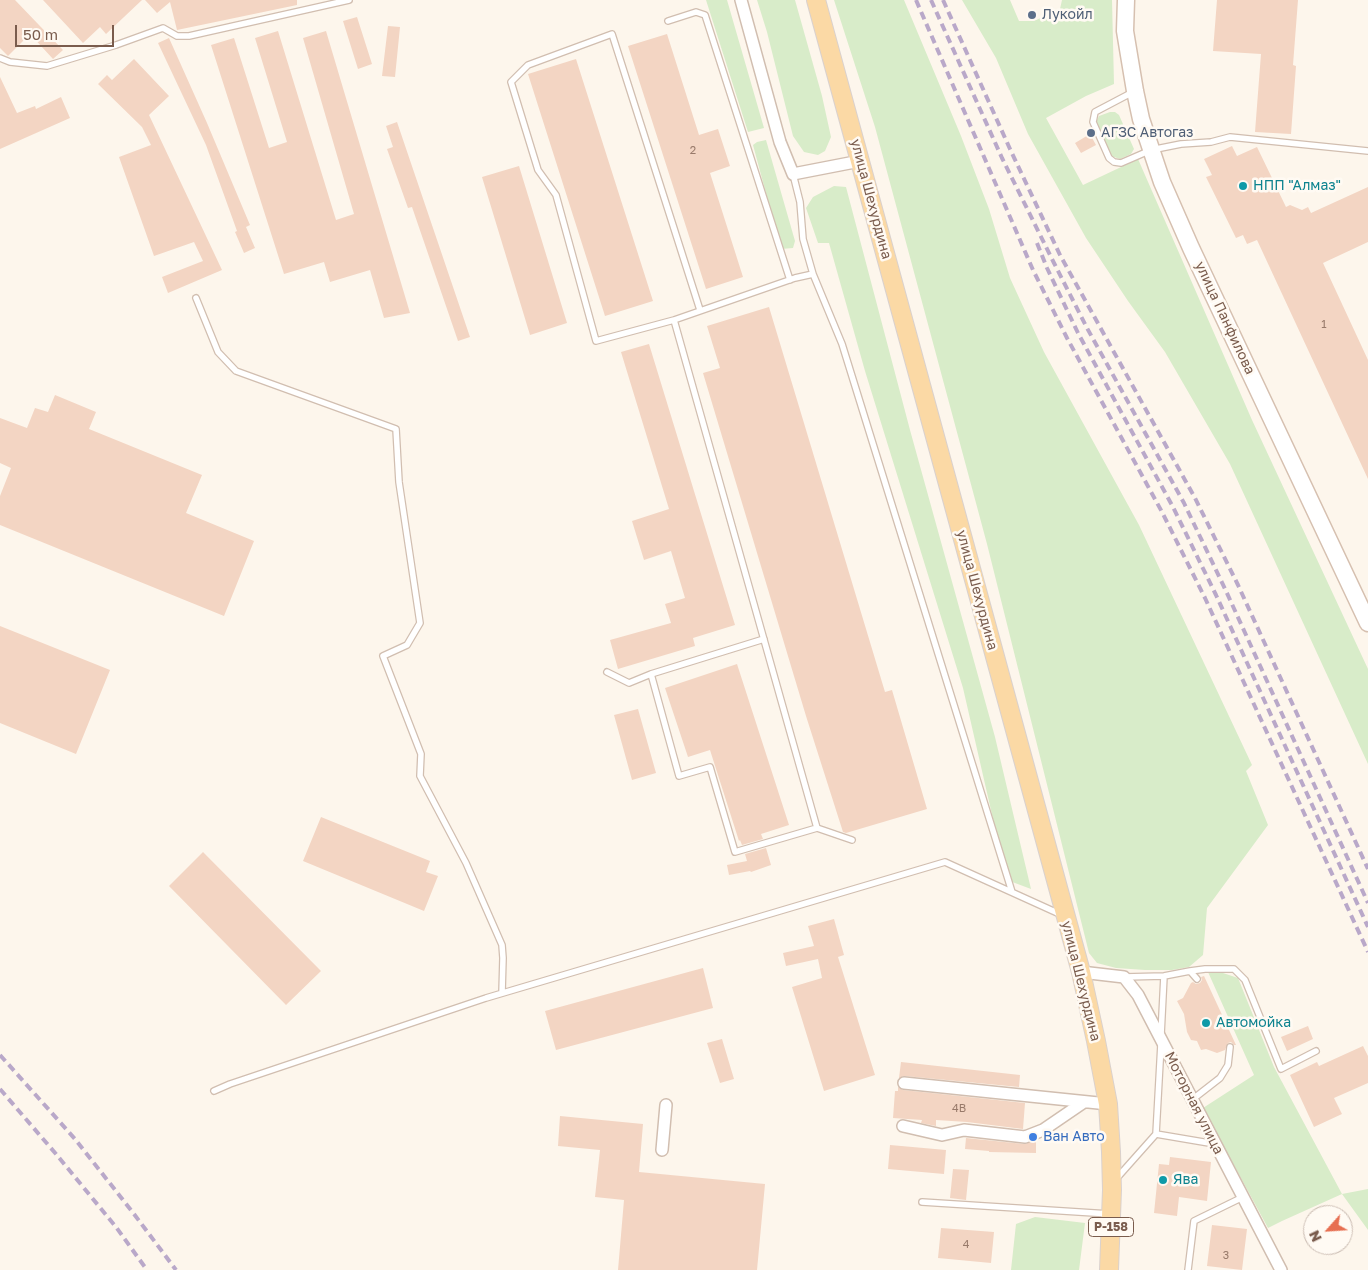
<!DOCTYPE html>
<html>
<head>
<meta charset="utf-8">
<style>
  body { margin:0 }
  #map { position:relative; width:1368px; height:1270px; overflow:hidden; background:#fdf6ec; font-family:"Golos Text",sans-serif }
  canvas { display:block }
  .north { position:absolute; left:1303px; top:1205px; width:50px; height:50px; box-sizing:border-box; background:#fffaf3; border:1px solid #cabbb1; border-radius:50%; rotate:244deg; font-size:14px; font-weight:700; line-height:20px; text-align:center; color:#7a5c4d }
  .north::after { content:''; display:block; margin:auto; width:18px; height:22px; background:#e76f51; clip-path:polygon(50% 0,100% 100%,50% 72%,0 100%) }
  .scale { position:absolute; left:15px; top:25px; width:99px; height:22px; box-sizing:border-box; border:2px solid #7a5c4d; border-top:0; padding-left:6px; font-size:15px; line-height:18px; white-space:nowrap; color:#7a5c4d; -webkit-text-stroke:4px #fffaf3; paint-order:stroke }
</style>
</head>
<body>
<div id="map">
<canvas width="1368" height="1270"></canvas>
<div class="north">N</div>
<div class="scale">50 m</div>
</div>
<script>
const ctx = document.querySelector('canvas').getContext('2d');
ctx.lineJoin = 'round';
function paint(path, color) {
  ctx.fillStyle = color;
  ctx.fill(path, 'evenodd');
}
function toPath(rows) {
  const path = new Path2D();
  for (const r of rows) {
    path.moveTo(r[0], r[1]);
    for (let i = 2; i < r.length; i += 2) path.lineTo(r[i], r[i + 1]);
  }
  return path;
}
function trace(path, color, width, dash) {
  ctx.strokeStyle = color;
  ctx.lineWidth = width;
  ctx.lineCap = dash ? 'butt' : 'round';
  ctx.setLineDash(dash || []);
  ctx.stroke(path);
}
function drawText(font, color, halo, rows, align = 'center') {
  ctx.font = font + ' "Golos Text",sans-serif';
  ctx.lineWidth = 5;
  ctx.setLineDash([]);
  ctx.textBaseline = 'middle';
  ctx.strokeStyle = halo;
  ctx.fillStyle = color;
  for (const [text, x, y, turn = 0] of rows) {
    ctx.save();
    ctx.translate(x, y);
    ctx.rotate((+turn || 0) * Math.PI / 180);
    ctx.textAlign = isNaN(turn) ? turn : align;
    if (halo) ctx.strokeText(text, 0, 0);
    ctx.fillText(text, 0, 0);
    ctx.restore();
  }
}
const green = toPath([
  [706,0,727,0,764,128,748,132],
  [757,0,795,0,822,96,831,137,825,151,818,155,804,152,793,136,767,32],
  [834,0,904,0,961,136,989,209,1010,278,1044,352,1139,525,1252,765,1246,771,1268,825,1207,908,1203,955,1189,967,1172,970,1145,970,1116,968,1097,963,1089,953,987,544,875,127],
  [962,0,1010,0,1019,21,1034,21,1060,9,1062,0,1112,0,1114,84,1086,96,1046,118,1083,185,1138,159,1252,420,1368,669,1368,764,1230,464,1165,352,1128,301,1086,238,1028,134,996,58],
  [1110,112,1115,112,1119,115,1134,149,1131,154,1120,159,1111,156,1097,124,1097,120,1099,116],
  [766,140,795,241,793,248,781,249,753,145,757,142],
  [834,186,846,187,910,430,995,737,1031,889,1007,880,963,688,865,371,829,243,818,243,806,208,813,197],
  [1208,972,1223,973,1238,978,1274,1067,1342,1194,1368,1189,1368,1230,1342,1194,1282,1221,1268,1228,1203,1108,1254,1075],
  [1035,1217,1085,1223,1079,1270,1011,1270,1016,1224]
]);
const building = toPath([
  [0,0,15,0,63,50,53,59,30,34,8,56,0,48],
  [43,0,142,0,106,34,100,27,83,43],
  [145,0,297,0,297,5,177,30,170,2,157,13],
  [1217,0,1298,0,1293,65,1296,66,1291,134,1255,132,1261,54,1213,51],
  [357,17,372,64,358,69,343,21],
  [388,26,400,27,395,77,382,76],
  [278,31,336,220,354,214,303,38,326,31,410,313,384,318,370,270,330,282,324,262,284,274,211,45,234,38,269,148,287,142,255,38],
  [667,34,699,135,718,129,730,166,710,173,743,277,706,289,628,46],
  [169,38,207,123,250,225,246,227,255,248,244,253,235,232,237,231,206,145,158,43],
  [134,59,169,96,149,115,222,270,168,293,162,277,203,261,194,242,154,256,119,157,151,145,142,127,98,84,107,75,112,80],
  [576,59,653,301,605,316,528,74],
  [0,77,17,113,35,106,36,109,61,97,70,118,0,149],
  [397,122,470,337,458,341,412,207,408,208,387,149,393,147,386,126],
  [1090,134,1096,145,1081,153,1075,143],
  [1232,146,1237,156,1257,147,1286,207,1290,205,1302,210,1308,207,1311,213,1368,187,1368,242,1323,263,1368,360,1368,479,1257,240,1247,244,1243,235,1236,238,1206,177,1212,175,1204,159],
  [519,166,567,323,530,335,482,177],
  [769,307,885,692,892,690,927,809,846,833,843,832,806,716,703,373,720,368,707,326],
  [649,344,735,625,693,638,695,646,618,669,610,640,671,623,665,604,685,598,671,551,644,560,632,521,669,509,621,352],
  [55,395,96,412,89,429,202,475,186,513,254,541,224,616,0,525,0,496,11,468,0,463,0,418,27,428,35,408,48,412],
  [0,626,110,670,76,754,0,723],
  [737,664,789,825,761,834,763,839,742,845,740,840,739,841,710,750,688,757,665,688],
  [638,709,656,773,632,780,614,715],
  [321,817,430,861,426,872,438,876,424,911,303,861],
  [766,848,771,865,751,872,750,871,729,875,727,865,747,861,745,854],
  [203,852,321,971,286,1005,169,886],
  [834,919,844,955,838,957,875,1075,824,1091,792,987,822,978,818,959,786,966,783,953,814,946,808,926],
  [703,968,713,1008,556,1050,545,1011],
  [1204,976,1236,1045,1234,1045,1231,1042,1228,1043,1225,1050,1217,1053,1206,1049,1201,1050,1197,1041,1191,1040,1187,1032,1184,1014,1177,1001,1183,998,1191,983,1193,982,1196,984,1200,983,1202,980,1201,977],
  [1308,1026,1313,1039,1287,1051,1281,1037],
  [722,1039,734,1079,720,1083,707,1043],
  [1363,1046,1368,1056,1368,1083,1334,1098,1342,1114,1314,1127,1290,1075,1317,1062,1319,1066],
  [901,1062,1020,1075,1019,1087,905,1076,899,1078],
  [898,1087,903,1090,1025,1103,1023,1129,967,1122,936,1120,936,1126,921,1123,922,1120,893,1118,895,1091,898,1091],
  [560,1116,643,1124,639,1172,765,1184,757,1270,618,1270,624,1200,595,1197,600,1150,558,1146],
  [966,1138,1024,1144,1036,1141,1036,1153,989,1152,989,1151,965,1149],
  [890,1145,946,1150,944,1174,888,1169],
  [1170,1157,1211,1162,1207,1201,1179,1197,1177,1216,1154,1213,1159,1164,1169,1165],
  [953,1169,969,1170,966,1200,950,1198],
  [1212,1225,1247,1229,1242,1270,1207,1266],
  [941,1228,994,1232,991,1263,938,1258]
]);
const service = toPath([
  [668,21,696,12,705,15,790,280],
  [0,58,10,62,47,66,116,45,163,28,177,36,189,36,349,0],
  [1133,92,1095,112,1093,122,1109,158,1114,162,1121,163,1151,150,1181,144,1211,142,1230,137,1368,151],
  [793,174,800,202,803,239,813,274,842,344,1012,892],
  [196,298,218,352,236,371,396,429,399,482,420,623,407,645,383,656,421,754,420,776,466,863,502,945,503,958,502,993],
  [700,310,612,34,528,65,511,82,538,170,556,195,596,341,674,320,795,278,813,274],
  [674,320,817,828,735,852,710,767,679,776,651,674,764,639],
  [607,672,629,683,651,674],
  [817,828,852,840],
  [1190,971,1205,969,1234,969,1245,980,1281,1069,1316,1051],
  [1124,977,1164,976,1190,971,1197,979],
  [1161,1035,1164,976],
  [214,1091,230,1084,486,998,945,862,1062,915],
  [1193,1099,1220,1078,1228,1065,1230,1047],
  [1156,1134,1161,1044],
  [1116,1179,1156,1134,1215,1144],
  [922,1202,1110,1214],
  [1188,1270,1194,1221,1243,1197]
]);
const minor = toPath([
  [741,0,780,142,793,174,860,161],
  [1081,972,1124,977,1138,995,1281,1270],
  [904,1083,1108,1104],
  [903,1126,942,1135,964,1130,1025,1137,1043,1130,1084,1102],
  [662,1150,666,1105]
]);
const secondary = toPath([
  [1126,0,1125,31,1135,91,1141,119,1162,182,1191,248,1368,623]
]);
const primary = toPath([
  [816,0,1081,972,1096,1041,1108,1104,1111,1152,1112,1190,1109,1270]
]);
const rail = toPath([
  [916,0,1033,270,1067,338,1162,512,1205,598,1368,952],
  [931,0,1002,158,1054,263,1087,328,1184,503,1226,591,1368,903],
  [943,0,1010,149,1060,255,1195,498,1238,585,1368,869],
  [1037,243,1047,268,1078,333,1173,507,1216,595,1368,927],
  [0,1055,75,1139,134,1214,176,1270],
  [0,1089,56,1154,116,1227,147,1270]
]);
const markers = [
  [1032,15,5,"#5c6f8a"],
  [1091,133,5,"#5c6f8a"],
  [1243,186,5,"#0f9aa8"],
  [1206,1023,5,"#0f9aa8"],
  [1033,1137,5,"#3f7fe0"],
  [1163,1180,5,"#0f9aa8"]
];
const numberNames = [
  ["2",693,151],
  ["1",1324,325],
  ["4В",959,1109],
  ["4",966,1245],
  ["3",1226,1256]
];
const shields = [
  [1111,1227,45]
];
const shieldNames = [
  ["Р-158",1111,1227]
];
const serviceNames = [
  ["Лукойл",1042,15],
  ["АГЗС Автогаз",1101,133]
];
const cultureNames = [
  ["НПП \"Алмаз\"",1253,186],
  ["Автомойка",1216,1023],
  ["Ява",1173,1180]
];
const streetNames = [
  ["улица Шехурдина",871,199,75],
  ["улица Панфилова",1225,318,65],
  ["улица Шехурдина",977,590,75],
  ["улица Шехурдина",1081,981,76],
  ["Моторная улица",1194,1103,63]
];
const shopNames = [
  ["Ван Авто",1043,1137]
];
paint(green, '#d8ecc9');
paint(building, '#f3d5c3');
trace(service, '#d1beb0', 8);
trace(minor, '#d1beb0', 14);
trace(secondary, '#d6c0b0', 19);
trace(primary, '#dad1cd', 20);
trace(service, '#fff', 5.5);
trace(minor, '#fff', 11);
trace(secondary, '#fff', 16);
trace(primary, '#fbd9a5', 18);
trace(rail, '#b9a8c9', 4, [8, 5]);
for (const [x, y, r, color] of markers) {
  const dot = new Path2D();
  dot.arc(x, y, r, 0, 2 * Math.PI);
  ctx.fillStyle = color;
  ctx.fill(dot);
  trace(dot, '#fffaf3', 2);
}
drawText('11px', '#987a6a', null, numberNames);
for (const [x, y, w] of shields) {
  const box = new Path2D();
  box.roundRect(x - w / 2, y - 9.5, w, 19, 4);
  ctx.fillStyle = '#fffaf3';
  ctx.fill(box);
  trace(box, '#7a5c4d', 1);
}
drawText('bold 12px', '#7a5c4d', null, shieldNames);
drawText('14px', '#4e5e75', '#fffaf3', serviceNames, 'left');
drawText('14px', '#0d838f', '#fffaf3', cultureNames, 'left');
drawText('14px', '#7a5c4d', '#fffaf3', streetNames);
drawText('14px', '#366cbe', '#fffaf3', shopNames, 'left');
</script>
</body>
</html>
